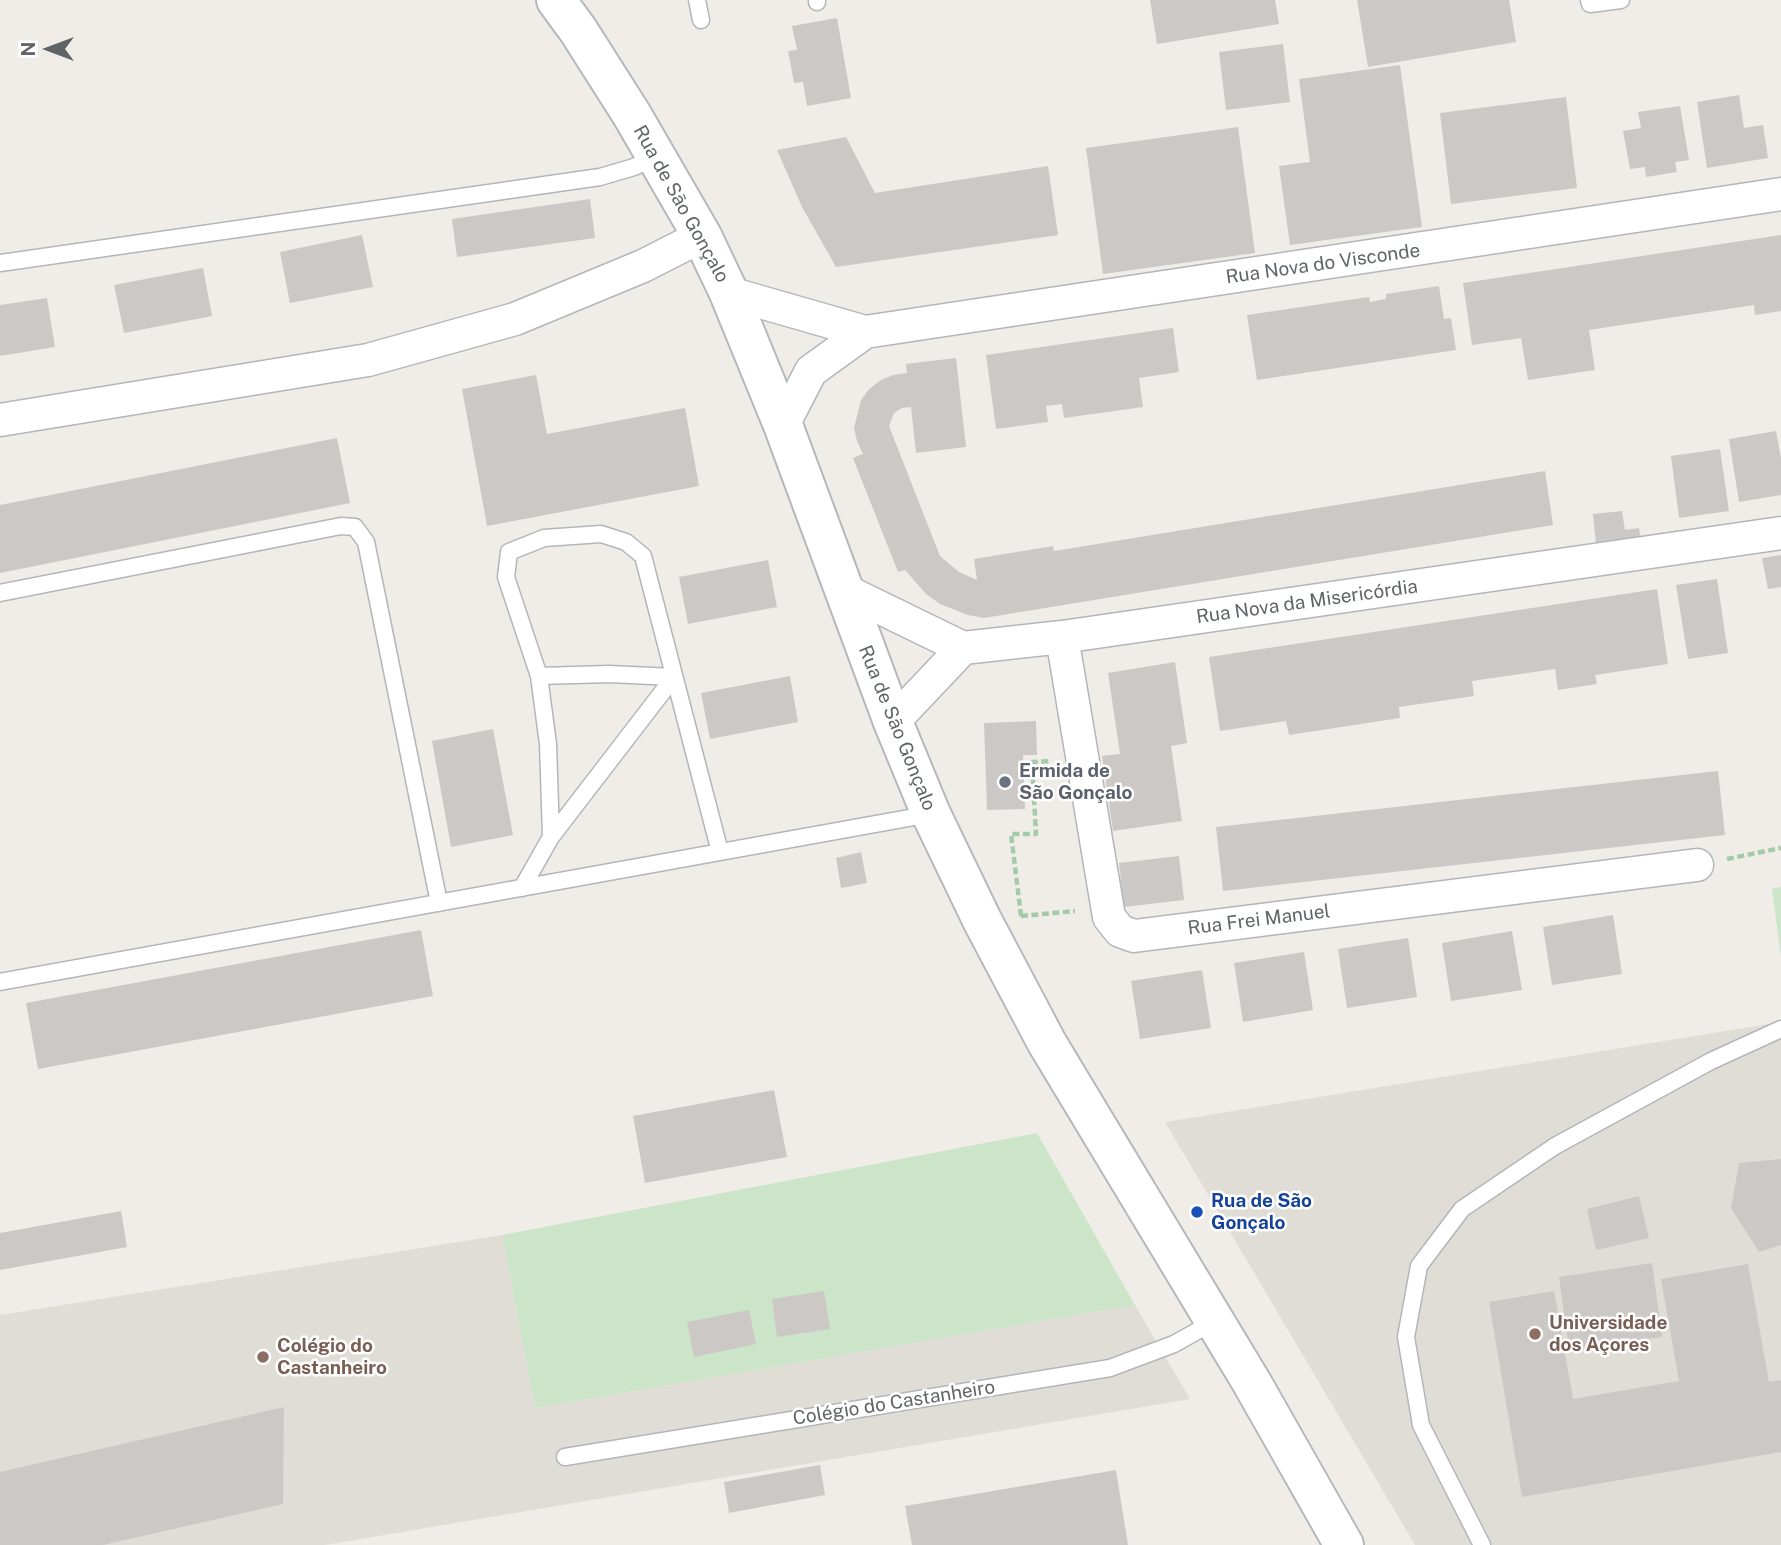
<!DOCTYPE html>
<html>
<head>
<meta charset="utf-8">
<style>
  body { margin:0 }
  #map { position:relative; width:1781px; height:1545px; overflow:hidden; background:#f0ede9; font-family:"Public Sans",sans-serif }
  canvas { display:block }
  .north { position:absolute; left:14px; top:14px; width:70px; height:70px; -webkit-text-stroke:5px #fff; paint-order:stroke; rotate:270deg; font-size:19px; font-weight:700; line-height:28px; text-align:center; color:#606467 }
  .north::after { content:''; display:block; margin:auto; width:24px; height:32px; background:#606467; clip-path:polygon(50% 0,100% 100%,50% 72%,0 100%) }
</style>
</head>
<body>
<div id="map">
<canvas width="1781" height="1545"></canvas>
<div class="north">N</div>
</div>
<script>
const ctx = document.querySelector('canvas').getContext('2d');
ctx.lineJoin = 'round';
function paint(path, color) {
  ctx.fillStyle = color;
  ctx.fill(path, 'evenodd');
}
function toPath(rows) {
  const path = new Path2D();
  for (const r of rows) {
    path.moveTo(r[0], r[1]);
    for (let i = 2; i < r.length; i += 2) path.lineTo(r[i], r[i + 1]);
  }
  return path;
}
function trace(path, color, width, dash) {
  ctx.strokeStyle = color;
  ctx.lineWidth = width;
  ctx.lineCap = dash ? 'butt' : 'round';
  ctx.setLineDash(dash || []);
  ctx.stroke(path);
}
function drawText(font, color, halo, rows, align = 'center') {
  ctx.font = font + ' "Public Sans",sans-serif';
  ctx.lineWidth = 5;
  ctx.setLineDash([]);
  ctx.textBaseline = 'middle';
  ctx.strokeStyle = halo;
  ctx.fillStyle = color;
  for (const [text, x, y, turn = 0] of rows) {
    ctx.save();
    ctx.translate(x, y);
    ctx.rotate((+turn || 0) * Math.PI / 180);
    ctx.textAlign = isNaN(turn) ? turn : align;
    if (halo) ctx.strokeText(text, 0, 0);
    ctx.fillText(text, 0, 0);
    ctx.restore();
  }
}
const education = toPath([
  [1781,1022,1781,1545,1415,1545,1165,1122],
  [502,1235,535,1408,1135,1305,1190,1399,325,1545,0,1545,0,1315]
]);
const green = toPath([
  [1781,887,1781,957,1772,889],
  [1037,1133,1135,1305,535,1408,502,1235]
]);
const building = toPath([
  [1150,0,1275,0,1279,24,1157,44],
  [1357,0,1509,0,1516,42,1368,67],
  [837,18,851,98,807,106,803,82,794,83,788,51,797,50,792,26],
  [1283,44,1290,102,1226,110,1219,52],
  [1400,65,1422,227,1290,245,1279,166,1310,162,1299,79],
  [1739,95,1744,128,1763,125,1768,158,1707,168,1697,102],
  [1566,97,1577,188,1451,204,1440,113],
  [1680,106,1689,160,1675,162,1677,172,1646,177,1645,167,1630,169,1623,131,1641,128,1638,112],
  [1238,127,1255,253,1103,274,1086,148],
  [846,137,875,193,1048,166,1058,235,836,267,802,207,777,150],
  [590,199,595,238,457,257,452,219],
  [362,235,373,287,290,303,280,252],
  [1781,235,1781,311,1755,315,1754,305,1589,330,1595,370,1528,380,1521,338,1472,345,1463,283],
  [203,268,212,316,124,333,114,285],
  [1439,286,1444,319,1451,318,1456,350,1257,380,1247,315,1369,297,1370,302,1386,299,1386,294],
  [47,298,55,347,0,356,0,305],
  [1173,328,1179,372,1139,378,1143,407,1064,418,1062,404,1046,406,1048,422,996,429,986,355],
  [956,358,966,447,916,453,911,407,902,408,894,413,889,426,940,556,959,572,977,580,974,559,1053,546,1054,551,1545,471,1553,525,984,618,968,615,940,604,926,594,905,570,898,572,853,458,863,454,857,441,854,428,861,400,869,389,881,380,893,375,907,373,906,364],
  [536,375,547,434,685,408,699,486,487,526,462,389],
  [1776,431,1781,458,1781,495,1739,502,1729,439],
  [337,438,350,503,0,573,0,505],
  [1720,449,1729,511,1679,518,1671,456],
  [1622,511,1625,530,1639,528,1642,549,1597,554,1593,514],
  [1781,555,1781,587,1768,589,1762,558],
  [768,560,777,607,688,624,679,577],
  [1717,579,1728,653,1688,659,1676,585],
  [1657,589,1668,664,1595,675,1597,684,1558,690,1555,669,1472,681,1474,696,1399,707,1400,718,1289,735,1286,721,1220,731,1209,657],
  [1175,662,1187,743,1171,746,1182,821,1113,831,1102,756,1120,754,1108,673],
  [790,676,798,722,710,739,701,693],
  [1036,721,1037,755,1023,755,1025,809,987,810,984,723],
  [493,729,513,835,451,847,432,741],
  [1718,771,1725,835,1223,891,1216,827],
  [861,852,867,883,841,888,836,858],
  [1179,856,1184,900,1124,907,1119,863],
  [1613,915,1622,974,1552,985,1543,927],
  [421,930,433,996,38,1069,26,1003],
  [1512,931,1522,990,1451,1001,1442,943],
  [1408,938,1417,997,1347,1008,1338,949],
  [1304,952,1313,1010,1243,1022,1234,963],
  [1202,970,1211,1028,1140,1039,1131,981],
  [774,1090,787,1157,645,1183,633,1116],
  [1781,1159,1781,1245,1759,1252,1731,1208,1739,1163],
  [1639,1196,1649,1238,1596,1250,1587,1209],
  [121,1211,127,1247,0,1270,0,1233],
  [1652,1263,1662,1337,1569,1350,1559,1277],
  [1748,1264,1769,1382,1781,1380,1781,1452,1522,1497,1489,1302,1554,1291,1573,1399,1679,1381,1661,1279],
  [824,1291,830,1329,777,1337,772,1299],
  [749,1310,756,1344,694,1357,687,1322],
  [284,1407,283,1504,103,1545,0,1545,0,1472],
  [820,1465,825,1495,729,1513,724,1482],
  [1116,1470,1128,1545,912,1545,905,1506]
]);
const path = toPath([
  [1727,859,1781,848],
  [1021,916,1011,834,1036,834,1032,762,1051,761],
  [1021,916,1075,911]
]);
const lane = toPath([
  [697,0,701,20],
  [817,0,817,2],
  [1589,0,1590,4,1621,0],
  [0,263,600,177,634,167,656,157],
  [0,593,341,526,355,527,366,542,439,903],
  [539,676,609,674,674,677,551,837],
  [522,888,551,837,548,744,539,676,506,577,509,552,544,538,601,534,626,542,643,556,720,852],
  [0,982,931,814],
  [565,1457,1110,1368,1174,1344,1215,1321],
  [1482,1545,1421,1425,1406,1337,1419,1266,1462,1209,1555,1146,1711,1061,1781,1029]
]);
const street = toPath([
  [729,293,865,332,1781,194],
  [0,420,368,360,515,319,643,266,702,236],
  [783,425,811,371,865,332],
  [844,590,963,648,1062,637,1781,533],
  [1062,637,1109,917,1120,931,1134,936,1697,865],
  [893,722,963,648]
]);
const secondary = toPath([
  [556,0,578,30,632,115,702,236,729,293,783,425,893,722,931,814,982,920,1047,1043,1252,1383,1344,1545]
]);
const markers = [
  [1005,782,7,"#6b7280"],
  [1197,1212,7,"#1a4fb4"],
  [1535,1334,7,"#8d6e63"],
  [263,1357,7,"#8d6e63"]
];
const streetNames = [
  ["Rua de São Gonçalo",681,204,61],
  ["Rua Nova do Visconde",1323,264,-8],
  ["Rua Nova da Misericórdia",1307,602,-8],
  ["Rua de São Gonçalo",897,728,68],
  ["Rua Frei Manuel",1259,920,-7],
  ["Colégio do Castanheiro",894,1403,-9]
];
const worshipNames = [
  ["Ermida de",1019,771],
  ["São Gonçalo",1019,793]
];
const transitNames = [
  ["Rua de São",1211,1201],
  ["Gonçalo",1211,1223]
];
const educationNames = [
  ["Universidade",1549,1323],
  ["dos Açores",1549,1345],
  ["Colégio do",277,1346],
  ["Castanheiro",277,1368]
];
paint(education, '#e0ddd7');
paint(green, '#cce5c8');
paint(building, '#ccc8c5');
trace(lane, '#b3b6b9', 19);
trace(street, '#b3b6b9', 35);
trace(secondary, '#b4b8bb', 42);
trace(path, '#a4cba9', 4.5, [7, 3.5]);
trace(lane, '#fff', 16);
trace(street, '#fff', 32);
trace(secondary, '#fff', 38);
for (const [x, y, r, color] of markers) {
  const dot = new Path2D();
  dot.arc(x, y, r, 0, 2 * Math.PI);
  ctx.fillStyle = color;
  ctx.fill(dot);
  trace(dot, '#fff', 2.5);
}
drawText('19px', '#606467', '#fff', streetNames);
drawText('bold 19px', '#5b616d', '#fff', worshipNames, 'left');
drawText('bold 19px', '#164399', '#fff', transitNames, 'left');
drawText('bold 19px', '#785e54', '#fff', educationNames, 'left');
</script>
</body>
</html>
